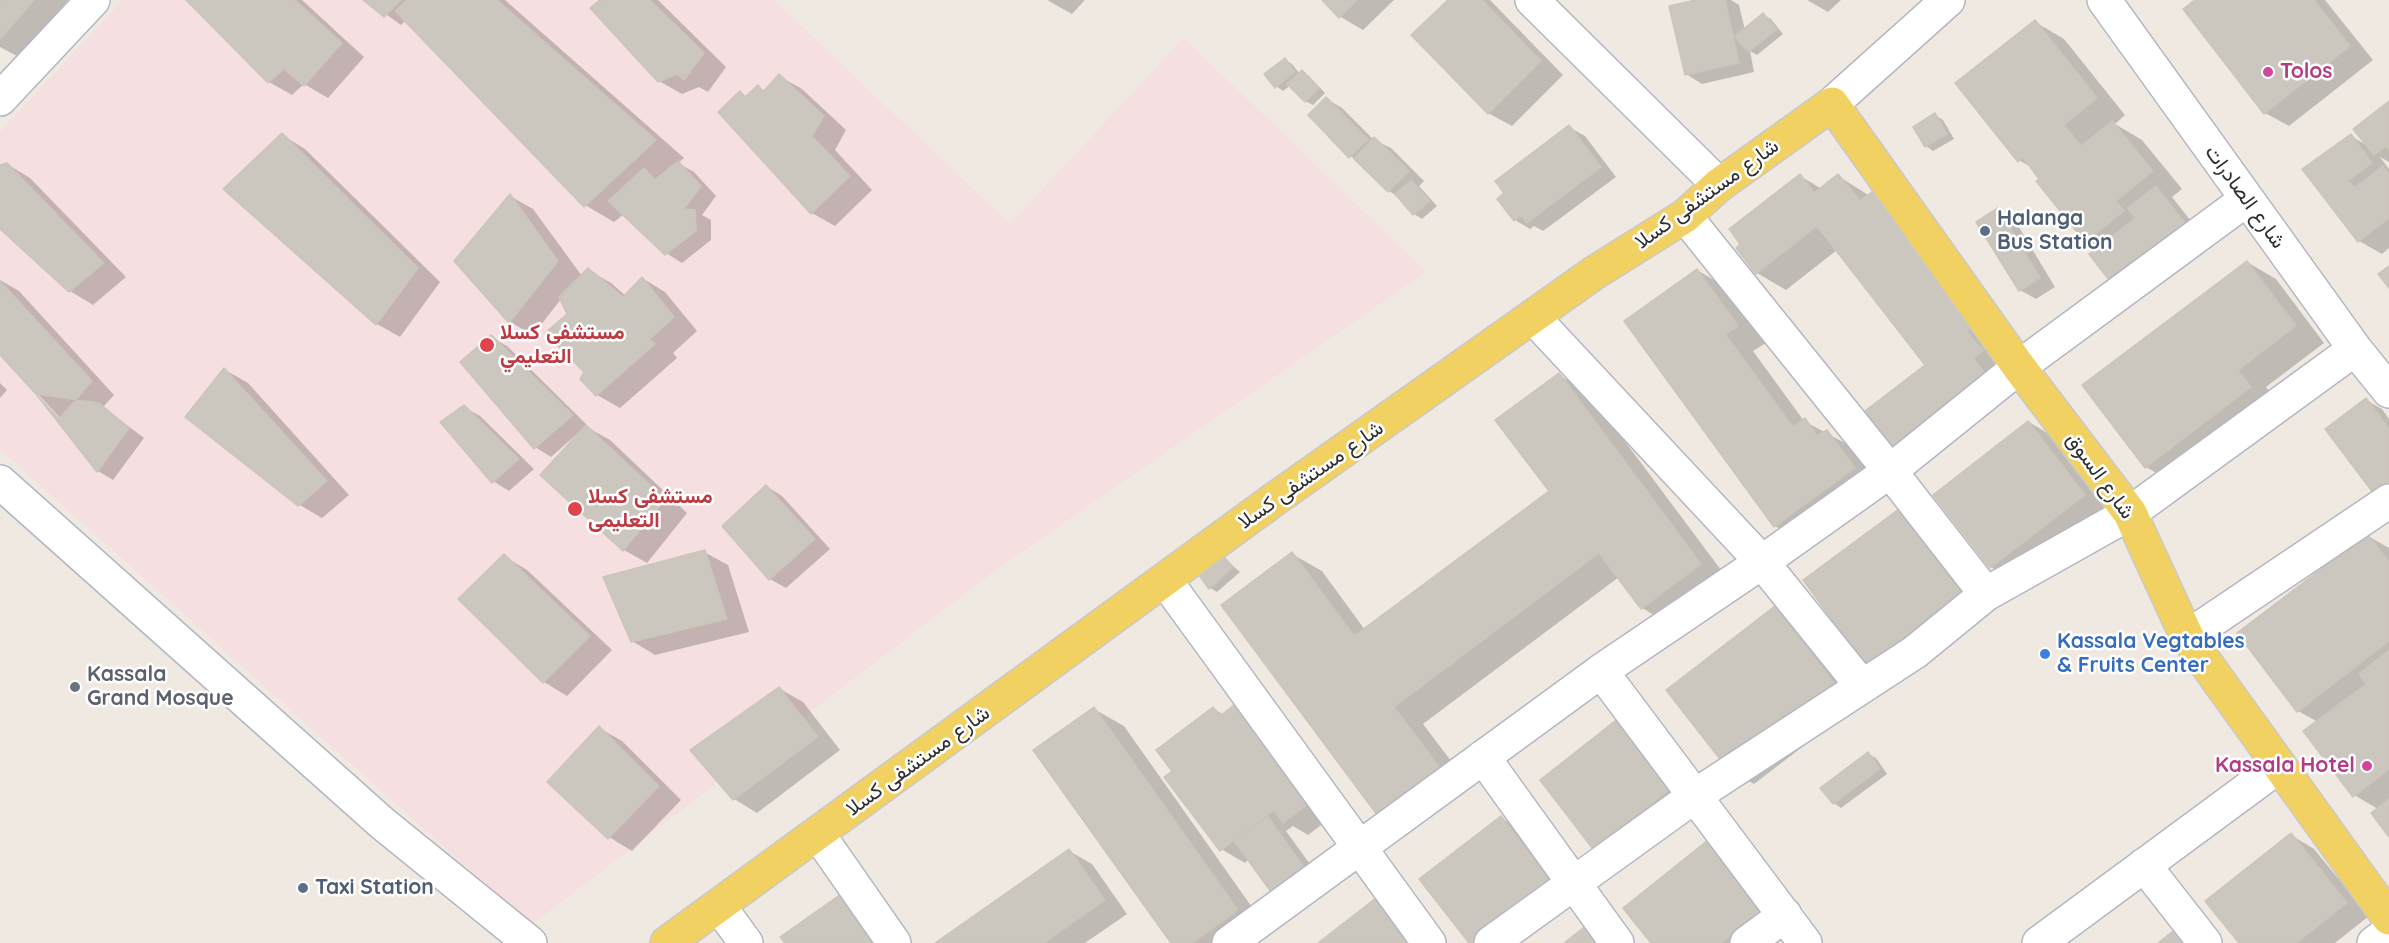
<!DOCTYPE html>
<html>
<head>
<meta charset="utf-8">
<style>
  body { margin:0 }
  canvas { display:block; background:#efe9e1 }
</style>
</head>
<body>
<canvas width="2389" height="943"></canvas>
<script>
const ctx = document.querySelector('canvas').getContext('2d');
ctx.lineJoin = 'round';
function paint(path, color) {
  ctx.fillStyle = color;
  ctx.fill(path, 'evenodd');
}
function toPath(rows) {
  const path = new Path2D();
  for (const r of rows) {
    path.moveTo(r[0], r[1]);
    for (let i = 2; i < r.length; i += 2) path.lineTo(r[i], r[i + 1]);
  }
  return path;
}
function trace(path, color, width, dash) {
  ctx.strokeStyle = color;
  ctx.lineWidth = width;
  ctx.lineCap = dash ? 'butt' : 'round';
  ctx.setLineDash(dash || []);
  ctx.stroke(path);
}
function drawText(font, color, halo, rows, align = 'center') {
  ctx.font = font + ' Quicksand,Vazirmatn,sans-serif';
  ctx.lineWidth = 5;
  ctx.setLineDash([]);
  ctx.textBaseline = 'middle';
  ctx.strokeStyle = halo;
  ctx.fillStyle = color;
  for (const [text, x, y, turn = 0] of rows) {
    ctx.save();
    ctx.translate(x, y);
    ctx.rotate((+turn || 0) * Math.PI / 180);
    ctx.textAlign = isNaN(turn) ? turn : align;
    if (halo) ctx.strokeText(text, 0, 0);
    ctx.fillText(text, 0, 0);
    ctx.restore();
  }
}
const medical = toPath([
  [123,0,774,0,1010,224,1184,38,1426,272,997,569,531,925,0,449,0,132]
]);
const shadow = toPath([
  [0,0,68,0,19,57,0,47],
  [188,0,302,0,364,57,328,98,304,84,292,95,269,82],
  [366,0,505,0,684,158,678,163,694,172,716,196,702,215,711,220,711,240,682,263,666,253,624,214,614,222,585,205,406,20,401,25],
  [602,0,658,0,726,67,708,92,699,87,682,94,659,81],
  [1047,0,1085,0,1072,14],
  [1324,0,1394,0,1363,30,1339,16],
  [1450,0,1490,0,1563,75,1512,126,1488,113],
  [1703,0,1731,0,1739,5,1745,30,1763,15,1771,19,1783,34,1757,55,1750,51,1754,72,1702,84,1686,74],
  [1807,0,1841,0,1828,12],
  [2197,0,2325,0,2373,60,2289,126,2265,113],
  [2035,22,2064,39,2125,115,2115,124,2142,140,2182,189,2172,197,2202,235,2099,248,2086,241,2034,169,2019,160],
  [1285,60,1292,64,1300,74,1302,72,1309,76,1325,93,1313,105,1305,101,1291,85,1283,91,1276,86],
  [779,76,802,89,846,130,835,150,872,190,835,226,812,213,740,93,747,97,758,87,765,91],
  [1327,99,1342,108,1374,140,1391,148,1424,181,1419,186,1437,206,1422,219,1414,214,1399,197,1389,191,1358,161,1350,156],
  [2389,103,2389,162,2380,157,2389,169,2389,248,2382,254,2359,241,2304,169,2351,136,2368,146],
  [1935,115,1943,120,1954,139,1933,151,1926,146],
  [1569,127,1585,136,1616,177,1543,231,1534,226,1530,229,1515,220],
  [282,135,305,149,440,282,400,337,377,324],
  [7,164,30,178,126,277,93,305,70,291,0,227,0,167],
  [1800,176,1822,189,1838,176,1870,196,1873,193,1902,210,2011,368,1919,465,1890,448,1927,366,1837,250,1786,290,1757,273],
  [510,196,533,209,582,276,588,270,611,283,626,296,642,278,665,292,697,331,673,353,677,358,620,408,597,395,586,372,569,314,561,299,533,335,510,322,456,261],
  [1998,210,2014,219,2055,287,2036,299,2020,290],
  [2247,262,2276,279,2324,343,2266,387,2280,405,2176,484,2146,467,2084,386],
  [1697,270,1726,287,1766,343,1753,351,1804,421,1856,449,1883,486,1804,543,1775,526],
  [0,280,19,291,114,395,103,407,144,438,113,480,98,471,61,419,0,353],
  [491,337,507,346,587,425,585,426,610,440,687,513,647,563,624,550,578,436,577,434,551,457,535,447],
  [225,370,248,383,349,495,322,518,298,504],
  [1559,375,1588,392,1730,582,1671,625,1642,608,1619,577,1423,724,1470,786,1409,832,1292,554,1322,571,1365,630,1551,492],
  [0,383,7,390,0,398],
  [2366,400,2382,409,2389,419,2389,503],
  [464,407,480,416,534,469,509,491,493,481],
  [2029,422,2052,436,2107,508,2014,581,1991,567],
  [766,486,782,496,830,549,786,588,770,579,724,526],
  [1899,510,1922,524,1985,608,1868,664],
  [2368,536,2389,548,2389,834,2378,809,2354,795,2318,722,2298,711],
  [704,552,728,565,749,632,655,655,632,641],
  [504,556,527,570,612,650,567,696,544,682,460,599],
  [1224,558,1240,572,1217,592,1210,588],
  [1775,608,1798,621,1861,702,1754,784,1731,771],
  [780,689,803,702,840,750,757,813,734,799],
  [1094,709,1124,726,1266,927,1244,943,1173,943],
  [1214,709,1224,715,1333,816,1308,835,1293,826,1286,831,1325,885,1249,859,1245,863,1221,849,1174,772],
  [1620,719,1696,800,1617,861,1594,847],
  [599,728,622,741,681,800,632,851,609,837],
  [1868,754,1876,758,1887,774,1841,808,1834,803],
  [1501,818,1524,831,1576,899,1481,943,1471,943],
  [2291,835,2314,849,2369,916,2335,943,2241,943],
  [1708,841,1786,923,1761,943,1653,943],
  [1069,851,1092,864,1127,914,1085,943,938,943]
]);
const building = toPath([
  [0,0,34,0,0,39,0,0],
  [186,0,295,0,342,43,304,86,284,69,268,83,186,0],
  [363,0,401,0,384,17,363,0],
  [407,0,497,0,656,140,584,207,395,11,407,0],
  [600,0,650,0,704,53,684,80,677,74,658,82,590,8,600,0],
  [1322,0,1357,0,1339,18,1322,0],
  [1448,0,1482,0,1541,61,1488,114,1411,35,1448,0],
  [1696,0,1725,0,1739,63,1685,75,1669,6,1696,0],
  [2195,0,2314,0,2350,46,2264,114,2183,9,2195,0],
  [1763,13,1777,29,1748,52,1735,36,1763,13],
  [2035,20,2097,98,2064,125,2081,146,2112,121,2153,171,2116,201,2124,211,2085,242,2036,181,2039,179,2023,157,2018,162,1955,83,2035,20],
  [1285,58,1295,72,1275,88,1264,74,1285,58],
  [1302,70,1319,88,1305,102,1287,84,1302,70],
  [779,74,824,116,812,136,850,176,811,214,718,112,740,91,745,97,758,85,763,92,779,74],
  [1326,97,1368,139,1349,158,1308,115,1326,97],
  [2389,101,2389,150,2386,146,2374,155,2353,129,2389,101],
  [1935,113,1947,134,1925,147,1913,127,1935,113],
  [1569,125,1601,167,1527,223,1521,215,1514,221,1497,199,1504,193,1495,181,1569,125],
  [282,133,418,268,376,325,223,189,282,133],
  [2351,134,2372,163,2348,181,2354,188,2383,166,2389,174,2389,218,2358,242,2302,169,2351,134],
  [1374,137,1409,171,1388,192,1354,159,1374,137],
  [678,161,701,186,684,209,695,210,696,231,665,255,608,201,644,168,655,180,678,161],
  [7,163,104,263,69,292,0,229,0,165,7,163],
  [1800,174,1814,193,1838,174,1860,201,1873,191,1977,324,1967,331,1983,351,1973,358,1985,374,1889,449,1861,414,1925,365,1817,226,1756,274,1736,248,1740,244,1729,229,1800,174],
  [1411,180,1430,201,1413,215,1395,194,1411,180],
  [2156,186,2187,226,2112,284,2089,254,2135,218,2127,208,2156,186],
  [510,194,558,261,509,323,454,261,510,194],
  [1998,208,2040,278,2019,291,1976,222,1998,208],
  [2247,261,2296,326,2238,370,2251,387,2145,468,2082,385,2247,261],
  [2389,266,2389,288,2378,274,2389,266],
  [588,268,623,297,642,277,674,317,650,339,655,344,596,396,580,379,584,372,545,333,567,314,559,297,588,268],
  [1697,269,1738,326,1725,334,1793,427,1805,418,1817,436,1827,430,1855,468,1774,527,1624,321,1697,269],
  [0,281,92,381,59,419,0,355,0,281],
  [491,335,573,415,534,449,460,362,491,335],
  [224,368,327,481,298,506,185,417,224,368],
  [1559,373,1701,564,1641,609,1599,553,1394,707,1441,769,1378,816,1221,605,1292,552,1354,636,1549,491,1495,420,1559,373],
  [36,394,99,403,129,428,97,472,36,394],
  [2366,398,2389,429,2389,489,2377,498,2325,429,2366,398],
  [464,405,519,459,492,483,440,422,464,405],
  [2028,421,2085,495,1990,568,1933,495,2028,421],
  [586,425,665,499,623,551,540,475,586,425],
  [766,485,815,539,769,580,722,526,766,485],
  [1899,509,1962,594,1866,665,1803,580,1899,509],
  [2367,534,2389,562,2389,641,2297,712,2237,633,2367,534],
  [705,550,727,619,631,642,603,577,705,550],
  [504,554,590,636,543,683,458,599,504,554],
  [1223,556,1233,567,1209,589,1199,575,1223,556],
  [1775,606,1838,688,1730,772,1666,690,1775,606],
  [2389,650,2389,769,2353,797,2303,731,2366,684,2359,674,2389,650],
  [779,687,818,737,733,800,690,750,779,687],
  [1238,702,1311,802,1283,823,1274,810,1220,851,1164,777,1172,771,1156,750,1213,707,1220,716,1238,702],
  [1094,707,1238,910,1192,943,1171,943,1033,750,1094,707],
  [1620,717,1674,786,1593,849,1540,780,1620,717],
  [599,726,659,786,608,839,547,782,599,726],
  [1868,752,1880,769,1833,804,1820,788,1868,752],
  [2389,799,2389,837,2371,813,2389,799],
  [1501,816,1554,886,1479,943,1469,943,1419,879,1501,816],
  [1268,817,1310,876,1277,900,1234,841,1268,817],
  [2291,833,2347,903,2296,943,2239,943,2205,901,2291,833],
  [1708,840,1764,909,1721,943,1651,943,1623,908,1708,840],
  [1069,849,1105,900,1044,943,935,943,1069,849],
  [841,894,876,943,785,943,780,937,841,894],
  [1376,898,1410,943,1318,943,1376,898],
  [1587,925,1601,943,1564,943,1587,925],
  [2173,931,2183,943,2158,943,2173,931]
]);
const minor = toPath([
  [1532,0,1719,185],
  [2104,0,2355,349,2389,391],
  [0,99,93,0],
  [1832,104,1948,0],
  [1685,216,1890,471,1986,594],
  [1533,317,1762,562,1862,686],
  [0,482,382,823,530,943],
  [1165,580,1429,943],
  [2187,637,2389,501],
  [1601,671,1805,943],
  [1483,757,1617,943],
  [818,834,894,943],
  [2144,865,2205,943],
  [719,906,746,943],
  [1229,943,1601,671,1762,562,1890,471,2019,367,2247,199],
  [1491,943,1696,795,1915,652,1986,594,2130,513,2355,349],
  [1747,943,1785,915],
  [2039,943,2279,766],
  [2374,943,2389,932]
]);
const major = toPath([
  [667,943,1272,501,1594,273,1685,216,1719,185,1832,104,2019,367,2130,513,2187,637,2389,918]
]);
const markers = [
  [2268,72,6,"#d1479c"],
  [1985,231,6,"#5c6f8a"],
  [487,345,8,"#e0444e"],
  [575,509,8,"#e0444e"],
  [2045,654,6,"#3f7fe0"],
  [75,687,6,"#6b7280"],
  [2367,766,6,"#d1479c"],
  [303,888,6,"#5c6f8a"]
];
const hotelNames = [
  ["Tolos",2280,72],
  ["Kassala Hotel",2355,766,"right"]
];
const streetNames = [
  ["شارع مستشفى كسلا",1707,194,-36],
  ["شارع الصادرات",2245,197,54],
  ["شارع مستشفى كسلا",1311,475,-35],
  ["شارع السوق",2100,476,54],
  ["شارع مستشفى كسلا",918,761,-36]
];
const serviceNames = [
  ["Halanga",1997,219],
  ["Bus Station",1997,243],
  ["Taxi Station",315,888]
];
const healthNames = [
  ["مستشفى كسلا",500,333],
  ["التعليمي",500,357],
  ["مستشفى كسلا",588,497],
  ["التعليمى",588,521]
];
const shopNames = [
  ["Kassala Vegtables",2057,642],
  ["& Fruits Center",2057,666]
];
const worshipNames = [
  ["Kassala",87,675],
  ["Grand Mosque",87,699]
];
paint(medical, '#f5dfe0');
paint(shadow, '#0003');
paint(building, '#cbc7bf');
trace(building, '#cbc5ba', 1.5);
trace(minor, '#b4b7c1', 36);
trace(major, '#c9c9c9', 36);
trace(minor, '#fff', 33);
trace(major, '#f2d163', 33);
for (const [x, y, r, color] of markers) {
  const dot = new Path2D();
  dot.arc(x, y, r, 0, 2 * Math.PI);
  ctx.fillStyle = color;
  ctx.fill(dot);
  trace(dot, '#fff', 2);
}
drawText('bold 21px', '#b23c85', '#fff', hotelNames, 'left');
drawText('21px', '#2e2e2e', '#fff', streetNames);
drawText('bold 21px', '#4e5e75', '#fff', serviceNames, 'left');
drawText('bold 21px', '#be3a42', '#fff', healthNames, 'left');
drawText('bold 21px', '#366cbe', '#fff', shopNames, 'left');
drawText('bold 21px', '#5b616d', '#fff', worshipNames, 'left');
</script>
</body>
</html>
